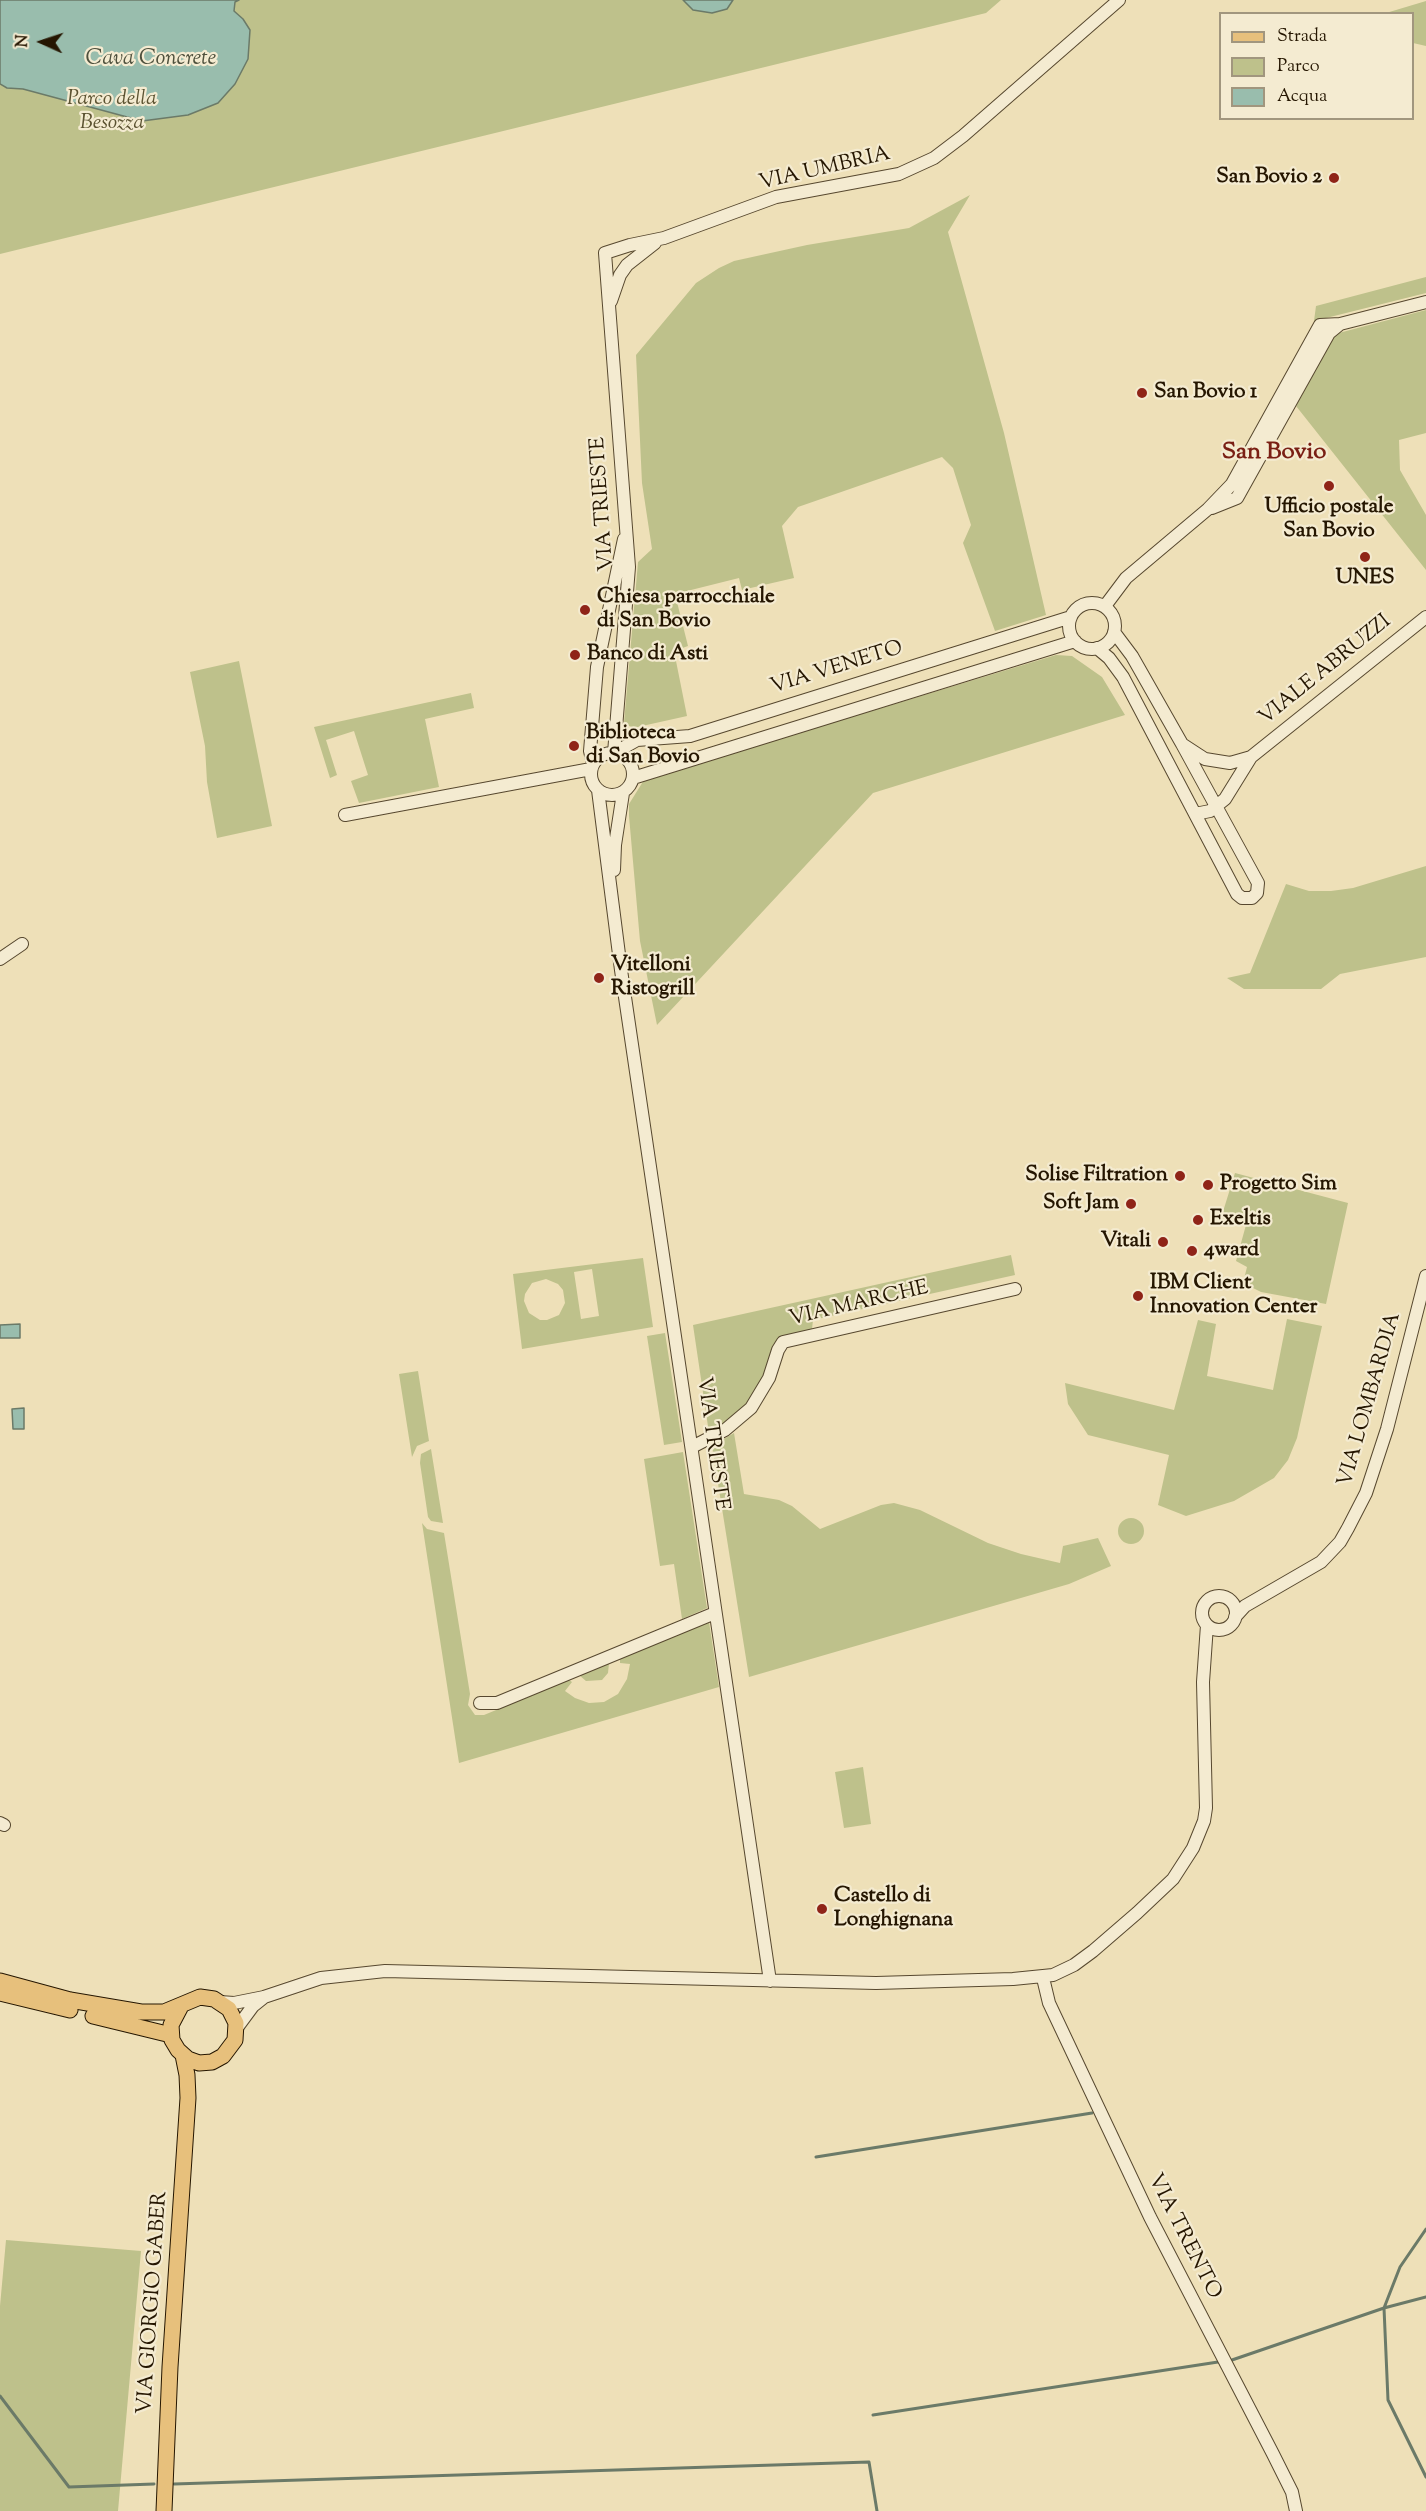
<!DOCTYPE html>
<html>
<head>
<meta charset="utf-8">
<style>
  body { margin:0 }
  #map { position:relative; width:1426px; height:2511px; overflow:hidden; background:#eee0b8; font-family:"Sorts Mill Goudy",serif }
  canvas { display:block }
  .legend { position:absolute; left:1219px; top:12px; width:195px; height:108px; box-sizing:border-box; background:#f4ebd1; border:2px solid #a1967e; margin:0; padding:8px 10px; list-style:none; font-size:18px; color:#251601 }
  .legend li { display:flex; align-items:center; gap:12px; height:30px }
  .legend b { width:30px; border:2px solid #a1967e }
  .north { position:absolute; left:12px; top:12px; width:60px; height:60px; -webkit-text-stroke:4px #f4ebd1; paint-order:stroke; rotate:273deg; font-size:16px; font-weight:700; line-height:24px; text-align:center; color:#251601 }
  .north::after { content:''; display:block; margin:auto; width:21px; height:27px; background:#251601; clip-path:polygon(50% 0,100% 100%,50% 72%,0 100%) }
</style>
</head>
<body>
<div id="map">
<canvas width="1426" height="2511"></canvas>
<ul class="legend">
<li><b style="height:8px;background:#e7c07c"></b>Strada</li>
<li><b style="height:16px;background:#bec18b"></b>Parco</li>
<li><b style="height:16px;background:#99bdad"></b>Acqua</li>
</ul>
<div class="north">N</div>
</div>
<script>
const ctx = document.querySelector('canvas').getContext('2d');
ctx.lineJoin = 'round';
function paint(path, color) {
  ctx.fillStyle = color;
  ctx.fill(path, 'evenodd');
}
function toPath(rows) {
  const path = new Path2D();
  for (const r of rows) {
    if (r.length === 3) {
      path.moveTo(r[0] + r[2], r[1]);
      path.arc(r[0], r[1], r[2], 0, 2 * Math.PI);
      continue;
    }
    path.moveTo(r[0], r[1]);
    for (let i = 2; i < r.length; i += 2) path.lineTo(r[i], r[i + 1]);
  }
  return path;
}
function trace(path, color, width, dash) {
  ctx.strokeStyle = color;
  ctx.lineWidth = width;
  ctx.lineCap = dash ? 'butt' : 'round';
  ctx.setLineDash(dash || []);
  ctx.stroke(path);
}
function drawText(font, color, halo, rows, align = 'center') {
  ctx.font = font + ' "Sorts Mill Goudy",serif';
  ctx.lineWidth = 4.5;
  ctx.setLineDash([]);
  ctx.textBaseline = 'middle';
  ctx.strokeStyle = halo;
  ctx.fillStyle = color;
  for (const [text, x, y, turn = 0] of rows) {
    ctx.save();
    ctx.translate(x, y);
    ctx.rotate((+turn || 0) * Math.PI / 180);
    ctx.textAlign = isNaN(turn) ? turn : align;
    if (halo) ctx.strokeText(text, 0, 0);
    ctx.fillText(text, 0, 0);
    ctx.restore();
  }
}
const green = toPath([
  [0,0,1001,0,986,13,0,254],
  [1426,1,1426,46,1413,43,1412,14,1386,13],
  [970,195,948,232,1004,433,1046,615,995,631,963,543,971,525,953,468,942,457,798,507,782,526,794,578,742,590,739,578,675,594,688,646,674,651,687,716,633,728,624,723,638,562,652,549,642,483,636,355,696,283,719,268,734,261,807,245,909,228],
  [1426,277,1426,293,1314,321,1316,306],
  [1426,310,1426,433,1399,440,1400,470,1426,515,1426,570,1296,406,1335,334],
  [1056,655,1072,656,1102,677,1125,715,873,793,657,1025,640,941,629,816,629,804,644,780],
  [239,661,272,826,217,838,207,782,205,746,190,672],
  [471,693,474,708,425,719,439,787,359,803,351,781,368,775,354,731,326,740,337,775,330,778,314,727],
  [1426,866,1426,957,1340,974,1321,989,1244,989,1227,978,1250,973,1286,884,1309,891,1331,891,1353,888],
  [1235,1173,1348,1203,1326,1304,1261,1292,1243,1283,1247,1267,1236,1261,1246,1225,1221,1218],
  [1011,1255,1015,1275,813,1320,812,1329,779,1337,772,1347,768,1365,754,1394,744,1407,725,1423,709,1433,693,1325],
  [643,1258,653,1327,522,1349,513,1274],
  [592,1269,599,1316,581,1319,574,1272],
  [546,1279,558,1284,563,1290,565,1303,559,1315,547,1320,540,1320,529,1313,524,1301,525,1294,532,1283],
  [1287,1319,1322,1326,1297,1438,1288,1460,1274,1478,1234,1501,1186,1516,1158,1505,1169,1455,1088,1435,1068,1404,1065,1383,1174,1410,1198,1320,1216,1324,1207,1376,1273,1390],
  [665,1333,682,1442,664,1445,647,1336],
  [418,1371,429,1441,417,1446,412,1457,399,1374],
  [734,1433,744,1494,779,1500,792,1506,820,1529,881,1505,894,1503,920,1510,988,1543,1021,1554,1060,1563,1063,1546,1098,1538,1111,1566,1069,1584,749,1677,712,1446],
  [431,1449,443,1523,431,1521,428,1517,420,1463,421,1454],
  [683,1452,707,1608,682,1619,674,1564,660,1566,644,1459],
  [1131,1531,13],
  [422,1523,427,1529,444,1533,470,1694,468,1705,475,1715,484,1715,569,1680,572,1682,565,1691,575,1698,589,1703,604,1702,618,1694,627,1679,630,1664,620,1663,620,1658,709,1622,719,1687,459,1763],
  [609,1663,608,1673,602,1680,586,1681,579,1675],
  [863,1767,871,1824,844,1828,835,1772],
  [6,2240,141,2251,118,2511,0,2511,0,2306]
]);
const water = toPath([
  [0,0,239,0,235,2,234,11,243,19,250,30,248,59,235,84,218,103,188,115,142,121,23,89,7,88,0,84,0,0],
  [683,0,733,0,727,9,712,13,693,10,683,0],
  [20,1324,20,1338,0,1338,0,1325,20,1324],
  [24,1408,24,1429,13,1429,12,1409,24,1408]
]);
const stream = toPath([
  [816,2157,1092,2113],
  [1384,2308,1400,2267,1426,2229],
  [1384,2308,1426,2297],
  [1232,2360,1384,2308,1388,2400,1426,2477],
  [0,2396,69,2487,154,2484],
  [873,2415,1218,2362],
  [174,2484,869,2462,877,2511]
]);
const minor = toPath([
  [611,301,620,275,627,265,655,243],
  [1212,508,1237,498,1329,333,1340,324],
  [1092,626,23],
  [1105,606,1126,578,1208,509,1232,484,1320,325,1340,324,1426,302],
  [1114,632,1132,656,1182,744,1205,759,1230,763,1251,757,1426,617],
  [1097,648,1109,658,1123,677,1237,894,1242,898,1252,898,1257,893,1258,883,1182,744],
  [612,774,21],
  [614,753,629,567,605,253,630,245,664,238,776,197,899,174,934,158,963,136,1119,0],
  [614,753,637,740,690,736,1071,617],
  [593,764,590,751,597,667,624,539],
  [633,778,1075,641],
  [598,790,621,970,770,1981],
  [1195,814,1210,811,1225,799,1251,757],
  [345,815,591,769],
  [614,870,615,845,623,793],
  [0,959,22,944],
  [692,1447,725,1430,751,1408,769,1378,778,1350,783,1342,1015,1289],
  [1219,1613,17],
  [1235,1617,1245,1606,1321,1562,1340,1542,1348,1528,1366,1493,1387,1429,1426,1276],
  [480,1703,497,1703,715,1613],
  [0,1823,4,1825],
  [1043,1978,1049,2003,1150,2217,1273,2454,1292,2492,1296,2511],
  [220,2002,234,2003,264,1997,321,1978,385,1971,876,1983,1013,1979,1053,1975,1074,1965,1093,1951,1137,1913,1173,1879,1193,1848,1204,1821,1206,1808,1203,1682,1207,1625],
  [236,2029,253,2006,263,1998]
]);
const major = toPath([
  [0,1981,70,2000,141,2012,164,2012,200,1997,214,1999,229,2009,236,2023,235,2040,223,2056,212,2062,199,2063,188,2059,178,2050,172,2040,171,2025,181,2006],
  [0,1993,70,2010],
  [93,2016,171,2035],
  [164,2511,170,2367,188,2098,187,2075,183,2055]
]);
const markers = [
  [1334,178,6,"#8f2418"],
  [1142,393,6,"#8f2418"],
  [1329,486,6,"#8f2418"],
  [1365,557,6,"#8f2418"],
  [585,610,6,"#8f2418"],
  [575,655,6,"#8f2418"],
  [574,746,6,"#8f2418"],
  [599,978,6,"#8f2418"],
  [1180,1176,6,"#8f2418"],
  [1208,1185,6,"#8f2418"],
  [1131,1204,6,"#8f2418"],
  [1198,1220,6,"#8f2418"],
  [1163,1242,6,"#8f2418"],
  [1192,1251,6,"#8f2418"],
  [1138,1296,6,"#8f2418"],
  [822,1909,6,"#8f2418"]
];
const parkNames = [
  ["Parco della",112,100],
  ["Besozza",112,124]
];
const streetNames = [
  ["VIA UMBRIA",825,170,-13],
  ["VIA TRIESTE",604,504,-94],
  ["VIA VENETO",837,669,-17],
  ["VIALE ABRUZZI",1326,671,-39],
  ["VIA MARCHE",859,1305,-13],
  ["VIA LOMBARDIA",1371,1400,-74],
  ["VIA TRIESTE",711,1444,82],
  ["VIA TRENTO",1183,2237,63],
  ["VIA GIORGIO GABER",154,2303,-86]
];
const poiNames = [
  ["San Bovio 2",1322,178,"right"],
  ["San Bovio 1",1154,393],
  ["Ufficio postale",1329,508,"center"],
  ["San Bovio",1329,532,"center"],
  ["UNES",1365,579,"center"],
  ["Chiesa parrocchiale",597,598],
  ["di San Bovio",597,622],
  ["Banco di Asti",587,655],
  ["Biblioteca",586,734],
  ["di San Bovio",586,758],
  ["Vitelloni",611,966],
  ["Ristogrill",611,990],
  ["Solise Filtration",1168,1176,"right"],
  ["Progetto Sim",1220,1185],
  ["Soft Jam",1119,1204,"right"],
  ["Exeltis",1210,1220],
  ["Vitali",1151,1242,"right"],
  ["4ward",1204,1251],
  ["IBM Client",1150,1284],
  ["Innovation Center",1150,1308],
  ["Castello di",834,1897],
  ["Longhignana",834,1921]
];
const waterNames = [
  ["Cava Concrete",151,60]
];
const quarterNames = [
  ["San Bovio",1274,454]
];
paint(green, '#bec18b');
paint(water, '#99bdad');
trace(water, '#6b7a68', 1.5);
trace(stream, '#6b7a68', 3);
trace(minor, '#57482f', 14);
trace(major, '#251601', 17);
trace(minor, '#f4ebd1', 12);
trace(major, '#e7c07c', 15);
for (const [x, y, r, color] of markers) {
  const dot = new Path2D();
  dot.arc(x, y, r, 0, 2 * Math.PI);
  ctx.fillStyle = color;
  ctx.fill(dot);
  trace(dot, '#f4ebd1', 2);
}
drawText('italic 21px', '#5b5231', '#f4ebd1', parkNames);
drawText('21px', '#251601', '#f4ebd1', streetNames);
drawText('bold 21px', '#251601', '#f4ebd1', poiNames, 'left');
drawText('italic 22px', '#4e503d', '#f4ebd1', waterNames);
drawText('bold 24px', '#7a1f14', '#f4ebd1', quarterNames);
</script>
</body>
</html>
